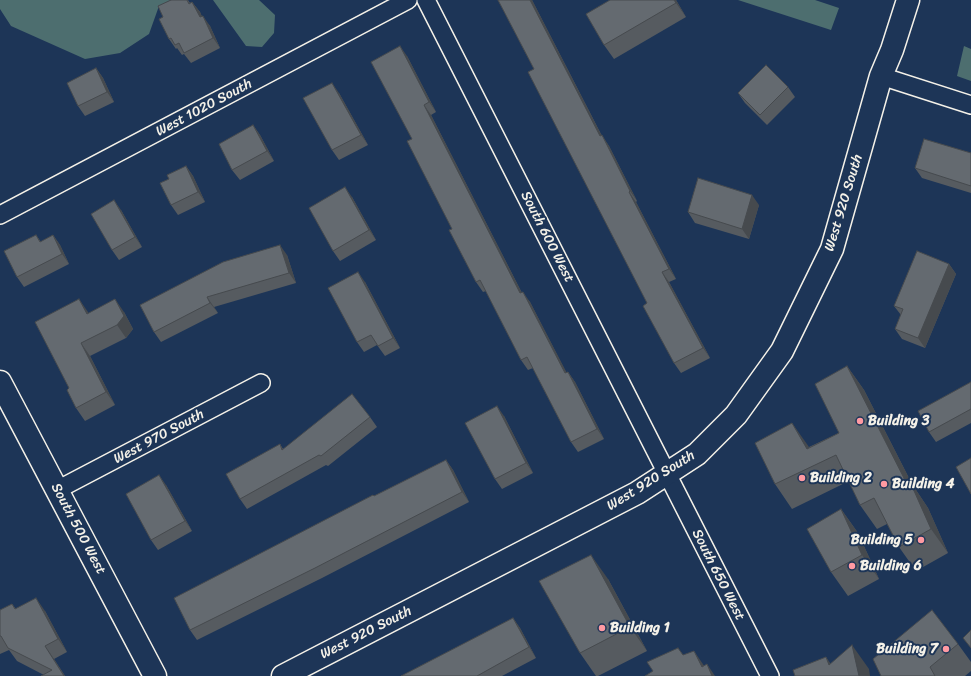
<!DOCTYPE html>
<html>
<head>
<meta charset="utf-8">
<style>
  body { margin:0 }
  canvas { display:block; background:#1d3557 }
</style>
</head>
<body>
<canvas width="971" height="676"></canvas>
<script>
const ctx = document.querySelector('canvas').getContext('2d');
ctx.lineJoin = 'round';
function paint(path, color) {
  ctx.fillStyle = color;
  ctx.fill(path, 'evenodd');
}
function toPath(rows) {
  const path = new Path2D();
  for (const r of rows) {
    path.moveTo(r[0], r[1]);
    for (let i = 2; i < r.length; i += 2) path.lineTo(r[i], r[i + 1]);
  }
  return path;
}
function trace(path, color, width, dash) {
  ctx.strokeStyle = color;
  ctx.lineWidth = width;
  ctx.lineCap = dash ? 'butt' : 'round';
  ctx.setLineDash(dash || []);
  ctx.stroke(path);
}
function drawText(font, color, halo, rows, align = 'center') {
  ctx.font = font + ' Sriracha,sans-serif';
  ctx.lineWidth = 4;
  ctx.setLineDash([]);
  ctx.textBaseline = 'middle';
  ctx.strokeStyle = halo;
  ctx.fillStyle = color;
  for (const [text, x, y, turn = 0] of rows) {
    ctx.save();
    ctx.translate(x, y);
    ctx.rotate((+turn || 0) * Math.PI / 180);
    ctx.textAlign = isNaN(turn) ? turn : align;
    if (halo) ctx.strokeText(text, 0, 0);
    ctx.fillText(text, 0, 0);
    ctx.restore();
  }
}
const green = toPath([
  [0,0,171,0,159,6,149,34,120,53,85,59,11,26,0,9],
  [213,0,259,0,275,15,274,33,262,47,246,46],
  [738,0,815,0,839,8,831,30],
  [964,46,971,49,971,81,957,76]
]);
const minor = toPath([
  [426,0,770,676],
  [881,76,971,105],
  [0,215,408,0],
  [57,490,261,383]
]);
const tertiary = toPath([
  [283,676,637,493,697,454,736,415,782,351,832,249,881,76,892,50,908,0]
]);
const secondary = toPath([
  [0,382,155,676]
]);
const wall = toPath([
  [171,0,188,0,190,3,192,2,200,12,202,17,210,26,220,48,191,63,184,54,182,55,177,48,176,49,169,39,163,17],
  [498,0,532,0,602,136,609,146,637,201,636,202,676,279,669,282,710,358,681,373,674,363,647,303,534,69],
  [610,0,676,0,686,17,614,59,604,45],
  [407,56,436,112,431,115,522,293,530,302,566,372,568,372,575,382,604,439,578,452,571,442,533,368,528,370,521,360,486,291,483,292,476,282,412,139],
  [96,68,103,78,114,102,85,116,78,106],
  [788,87,795,97,767,125,745,103,738,93],
  [339,93,368,145,339,160,332,150],
  [253,125,260,135,274,161,240,180,232,170],
  [971,153,971,193,922,178,915,168],
  [186,166,193,176,205,202,178,215,171,205,169,179],
  [352,197,376,240,340,261,333,251],
  [759,205,749,239,695,223,688,212],
  [121,210,142,247,119,260,112,250],
  [36,235,41,242,53,235,60,245,69,264,24,287,17,277],
  [287,255,296,283,214,307,218,313,161,342,154,332,140,305],
  [949,264,956,274,925,348,902,339,895,329,901,315,894,306],
  [365,282,400,348,385,356,377,345,364,352,357,342],
  [124,312,133,329,126,338,90,356,115,405,85,421,76,408,69,388,88,313],
  [847,366,864,390,912,484,928,508,948,553,916,571,899,547,887,524,877,529,860,505,849,481,792,509,775,484,809,447,839,433],
  [971,382,971,423,936,442,929,432],
  [504,416,533,473,502,489,495,479],
  [370,417,377,427,328,466,326,465,247,509,240,499,280,444,283,449],
  [446,460,453,470,469,502,322,578,197,640,190,630,374,496],
  [166,485,192,531,158,550,151,540],
  [841,509,858,533,879,579,848,596,831,572],
  [608,579,647,651,598,676,596,676,580,653],
  [12,604,16,609,45,611,67,652,54,659,65,676,41,676,44,675,17,661,9,650,0,654,0,610],
  [513,618,520,628,536,658,502,676,401,676],
  [958,644,971,662,971,671,965,676,881,676]
]);
const shadedWall = toPath([
  [530,0,532,0,607,146,600,136],
  [674,0,676,0,686,17,676,3],
  [192,2,200,12,207,27,200,17],
  [203,16,210,26,220,48,213,38],
  [400,46,407,56,436,112,429,102],
  [96,68,103,78,114,102,107,92],
  [332,83,339,93,368,145,361,135],
  [424,105,431,115,527,303,520,293],
  [253,125,260,135,274,161,267,151],
  [602,135,609,146,637,201,630,191],
  [186,166,193,176,205,202,198,192],
  [345,187,352,197,376,240,369,230],
  [629,192,636,202,676,279,669,269],
  [752,195,759,205,749,239,742,229],
  [114,200,121,210,142,247,135,237],
  [53,235,60,245,69,264,62,254],
  [280,245,287,255,296,283,289,273],
  [949,264,956,274,925,348,918,338],
  [358,272,365,282,400,348,393,338],
  [662,272,669,282,710,358,703,348],
  [523,292,530,302,572,383,565,373],
  [207,297,214,307,218,313,210,303],
  [79,299,88,312,96,327,87,314],
  [115,299,124,312,133,329,126,338,117,325],
  [81,343,90,356,115,405,106,392],
  [847,366,864,390,912,484,928,508,948,553,931,529,908,486],
  [568,372,575,382,604,439,597,429],
  [497,406,504,416,533,473,526,463],
  [792,423,809,447,807,449],
  [446,460,453,470,469,502,462,492],
  [159,475,166,485,192,531,185,521],
  [841,509,858,533,879,579,862,555],
  [591,555,608,579,647,651,630,627],
  [36,598,45,611,67,652,58,639],
  [513,618,520,628,536,658,529,647],
  [852,645,869,669,870,676,859,676],
  [45,646,54,659,65,676,64,676],
  [694,651,711,676,702,667],
  [826,657,839,676,829,665],
  [707,664,715,676,712,676]
]);
const building = toPath([
  [171,0,187,0,189,4,192,2,200,17,203,16,213,38,184,53,179,43,175,45,171,38,169,39,159,19,163,17,158,6,171,0],
  [498,0,530,0,600,136,602,135,630,191,629,192,669,269,662,272,703,348,674,363,643,306,647,303,528,72,534,69,498,0],
  [610,0,674,0,676,3,604,45,586,14,610,0],
  [400,46,429,102,424,105,520,293,523,292,565,373,568,372,597,429,571,442,527,357,521,360,480,280,476,282,449,230,452,229,407,141,412,139,371,62,400,46],
  [766,65,788,87,760,115,738,93,766,65],
  [96,68,107,92,78,106,67,83,96,68],
  [332,83,361,135,332,150,303,98,332,83],
  [253,125,267,151,232,170,219,144,253,125],
  [924,139,971,153,971,186,915,168,924,139],
  [186,166,198,192,171,205,160,183,169,179,167,175,186,166],
  [698,178,752,195,742,229,688,212,698,178],
  [345,187,369,230,333,251,309,208,345,187],
  [114,200,135,237,112,250,91,214,114,200],
  [36,235,40,242,53,235,62,254,17,277,4,251,36,235],
  [280,245,289,273,207,297,210,303,154,332,140,305,223,262,280,245],
  [917,251,949,264,918,338,895,329,903,309,894,306,917,251],
  [358,272,393,338,378,346,371,335,357,342,328,288,358,272],
  [79,299,87,314,115,299,124,316,117,325,81,343,106,392,76,408,67,390,69,388,35,322,79,299],
  [847,366,908,486,911,484,931,529,899,547,874,498,860,505,836,455,775,484,755,443,792,423,807,449,839,433,815,384,847,366],
  [971,382,971,409,929,432,918,411,971,382],
  [352,394,370,417,321,456,319,455,240,499,226,474,280,444,282,450,352,394],
  [497,406,526,463,495,479,465,423,497,406],
  [971,458,971,494,956,467,971,458],
  [446,460,462,492,315,568,190,630,174,598,373,495,374,496,446,460],
  [159,475,185,521,151,540,126,494,159,475],
  [841,509,862,555,831,572,807,529,841,509],
  [591,555,630,627,580,653,539,581,591,555],
  [36,598,58,639,45,646,64,676,41,676,52,670,8,648,1,636,0,636,0,610,12,604,15,609,36,598],
  [932,610,958,644,930,667,935,676,881,676,873,659,932,610],
  [513,618,529,647,477,676,401,676,513,618],
  [971,630,971,648,963,638,971,630],
  [852,645,859,676,795,676,793,670,826,657,829,665,852,645],
  [678,648,683,655,694,651,702,667,707,664,712,676,645,676,653,671,647,662,678,648]
]);
const markers = [
  [860,421,4,"#ff9aa2"],
  [802,478,4,"#ff9aa2"],
  [884,484,4,"#ff9aa2"],
  [921,540,4,"#ff9aa2"],
  [852,566,4,"#ff9aa2"],
  [602,628,4,"#ff9aa2"],
  [946,649,4,"#ff9aa2"]
];
const streetNames = [
  ["West 1020 South",204,108,-28],
  ["West 920 South",844,203,-73],
  ["South 600 West",547,237,63],
  ["West 970 South",159,437,-28],
  ["West 920 South",651,481,-32],
  ["South 500 West",78,529,62],
  ["South 650 West",718,575,63],
  ["West 920 South",366,633,-27]
];
const poiNames = [
  ["Building 3",868,421],
  ["Building 2",810,478],
  ["Building 4",892,484],
  ["Building 5",913,540,"right"],
  ["Building 6",860,566],
  ["Building 1",610,628],
  ["Building 7",938,649,"right"]
];
paint(green, '#4d6e6f');
trace(minor, '#f4f1e8', 20);
trace(tertiary, '#f4f1e8', 25);
trace(secondary, '#f4f1e8', 25);
trace(minor, '#1d3557', 17);
trace(tertiary, '#1d3557', 22);
trace(secondary, '#1d3557', 22);
paint(wall, '#565b60');
paint(shadedWall, '#464a4e');
paint(building, '#646a70');
trace(building, '#464a4e', 1);
for (const [x, y, r, color] of markers) {
  const dot = new Path2D();
  dot.arc(x, y, r, 0, 2 * Math.PI);
  ctx.fillStyle = color;
  ctx.fill(dot);
  trace(dot, '#1d3557', 1.5);
}
drawText('14px', '#f4f1e8', '#1d3557', streetNames);
drawText('bold 14px', '#f4f1e8', '#1d3557', poiNames, 'left');
</script>
</body>
</html>
